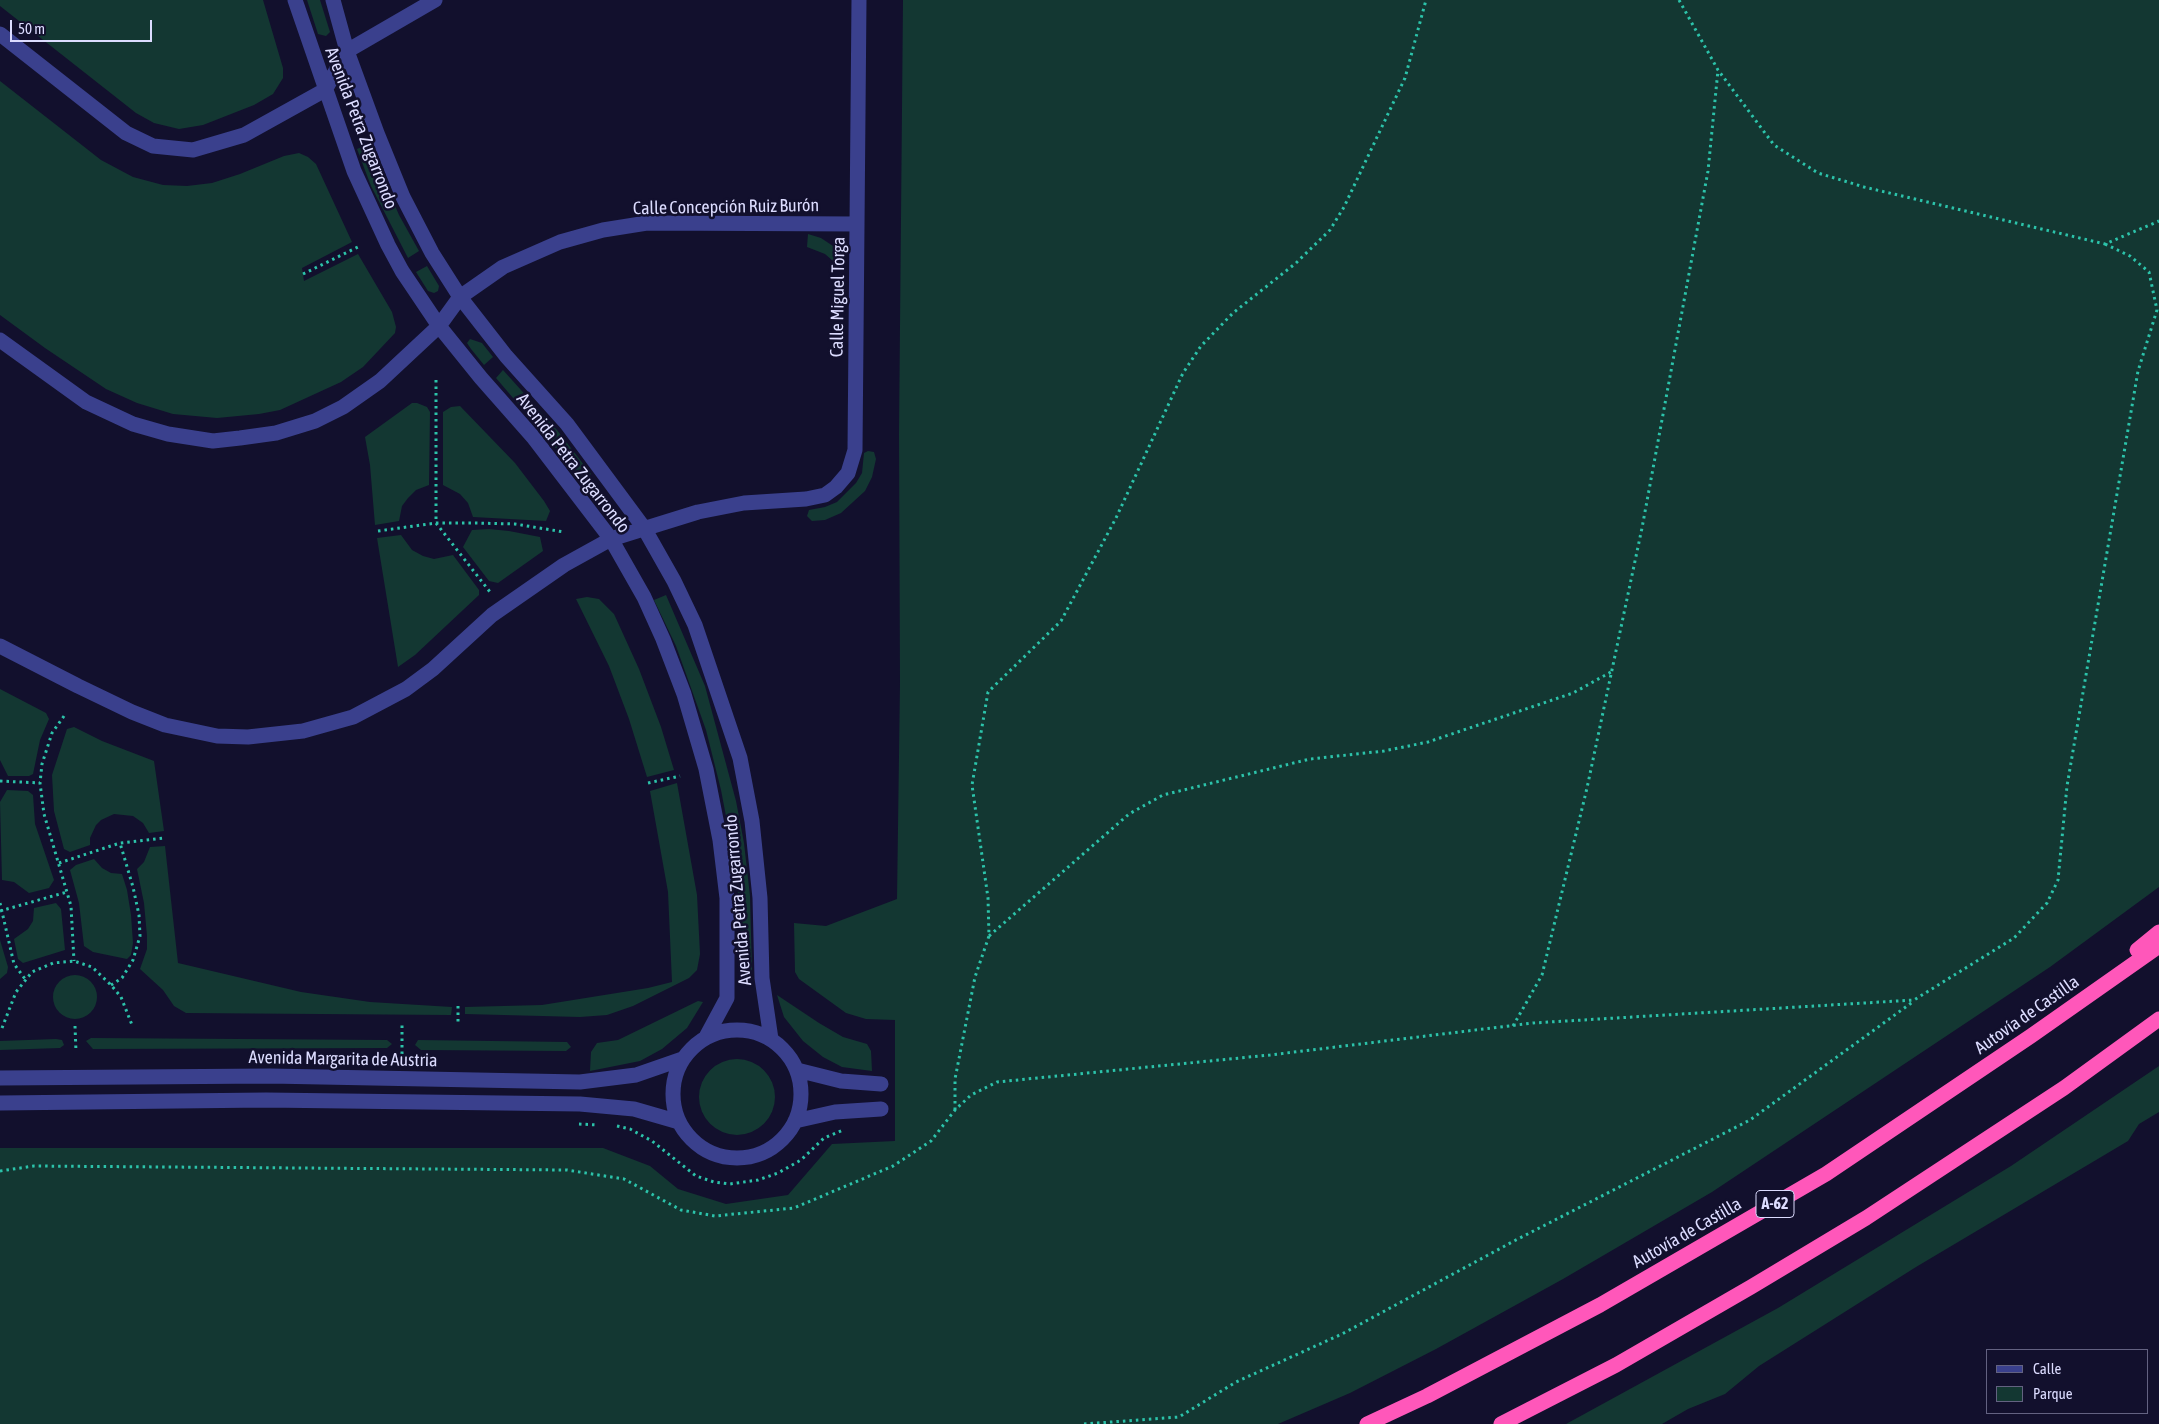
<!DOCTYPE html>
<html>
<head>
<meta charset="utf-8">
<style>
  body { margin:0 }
  #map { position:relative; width:2159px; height:1424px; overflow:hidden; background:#12102d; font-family:"Asap Condensed",sans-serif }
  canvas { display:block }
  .legend { position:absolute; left:1986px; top:1349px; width:162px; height:65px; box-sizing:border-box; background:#12102d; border:1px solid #636281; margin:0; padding:6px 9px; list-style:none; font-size:15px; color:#dcdcff }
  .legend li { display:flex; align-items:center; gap:10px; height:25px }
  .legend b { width:25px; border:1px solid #636281 }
  .scale { position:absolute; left:10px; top:20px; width:142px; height:22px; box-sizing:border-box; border:2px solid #dcdcff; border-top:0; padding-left:6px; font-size:15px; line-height:18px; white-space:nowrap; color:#dcdcff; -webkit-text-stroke:4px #12102d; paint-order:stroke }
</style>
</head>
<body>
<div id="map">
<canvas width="2159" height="1424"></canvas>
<ul class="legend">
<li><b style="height:6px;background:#3a408d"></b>Calle</li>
<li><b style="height:14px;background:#133732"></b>Parque</li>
</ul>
<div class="scale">50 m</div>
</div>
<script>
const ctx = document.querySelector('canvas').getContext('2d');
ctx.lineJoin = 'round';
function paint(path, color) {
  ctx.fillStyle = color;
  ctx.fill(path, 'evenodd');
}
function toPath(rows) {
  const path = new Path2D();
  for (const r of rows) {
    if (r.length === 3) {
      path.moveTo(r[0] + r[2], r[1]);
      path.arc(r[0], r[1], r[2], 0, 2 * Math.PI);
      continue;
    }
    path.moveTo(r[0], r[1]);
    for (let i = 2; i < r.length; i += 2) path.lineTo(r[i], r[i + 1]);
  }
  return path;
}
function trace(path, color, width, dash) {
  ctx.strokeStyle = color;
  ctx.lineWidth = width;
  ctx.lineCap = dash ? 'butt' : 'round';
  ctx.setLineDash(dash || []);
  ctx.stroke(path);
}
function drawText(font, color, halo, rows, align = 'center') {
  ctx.font = font + ' "Asap Condensed",sans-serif';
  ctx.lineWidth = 5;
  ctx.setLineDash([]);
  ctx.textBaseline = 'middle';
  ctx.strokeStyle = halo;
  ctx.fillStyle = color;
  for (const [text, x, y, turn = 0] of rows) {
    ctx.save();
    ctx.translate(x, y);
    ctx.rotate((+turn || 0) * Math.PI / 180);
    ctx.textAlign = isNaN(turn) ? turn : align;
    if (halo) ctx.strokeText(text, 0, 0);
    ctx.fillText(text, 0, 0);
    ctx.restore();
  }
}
const green = toPath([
  [0,0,263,0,283,68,283,78,273,94,254,105,203,125,179,129,154,123,136,113,0,6],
  [307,0,320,0,330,32,326,36,318,34],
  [903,0,2159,0,2159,887,2050,967,1712,1192,1563,1279,1436,1349,1350,1393,1278,1424,0,1424,0,1148,603,1148,650,1166,678,1189,726,1204,788,1195,832,1144,895,1141,895,1020,866,1019,846,1013,799,979,795,972,794,923,826,926,897,899,900,684,899,434],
  [0,81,101,160,133,177,163,185,187,186,212,183,240,174,284,156,299,153,308,157,316,164,352,242,302,268,304,281,358,254,392,312,396,327,395,333,363,367,341,382,280,410,259,414,217,418,173,414,137,403,106,389,45,348,0,315],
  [369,144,399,215,419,251,408,258,371,186,357,149],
  [808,234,821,238,833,246,840,256,845,272,840,272,833,261,825,254,807,247],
  [427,266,439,286,438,291,434,293,428,291,416,272],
  [470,339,482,343,493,357,484,365,471,349,467,343],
  [503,370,557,430,591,474,583,480,496,378],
  [412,403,417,403,427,407,430,412,429,485,416,490,408,498,402,506,399,521,375,525,370,465,365,437],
  [460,406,515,463,544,501,550,511,546,521,473,517,468,503,460,494,443,485,443,412,451,407],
  [868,451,874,452,876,459,872,477,865,491,841,513,825,520,812,521,807,516,809,510,825,507,837,502,856,483,862,473,864,453],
  [489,529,509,531,540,537,543,551,498,583,489,581,463,547,472,530],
  [401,535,412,550,423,556,434,559,453,555,479,590,479,595,415,655,398,667,377,538],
  [666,595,705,686,736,801,744,843,750,896,752,971,740,971,741,943,738,893,730,837,721,790,706,730,676,646,654,600],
  [587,597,599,599,614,614,639,669,661,727,674,770,647,777,629,719,609,666,576,599],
  [0,689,46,713,49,719,40,740,33,774,29,776,8,776,0,760],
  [74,727,102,741,154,761,164,831,149,833,143,823,133,816,114,814,101,820,96,825,90,838,90,845,70,852,64,849,54,811,52,775,67,729],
  [677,783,697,895,700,954,697,970,689,978,633,1006,607,1015,580,1017,465,1014,465,1007,542,1005,648,988,672,982,668,892,650,791],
  [7,790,28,791,33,795,35,824,54,880,49,888,29,893,14,882,2,880,0,802],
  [165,846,178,963,301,992,370,1002,452,1007,451,1015,186,1013,174,1006,163,990,140,969,147,949,147,936,144,903,137,869,144,862,150,847],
  [94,859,102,868,111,873,122,874,127,890,131,915,133,943,131,955,127,959,93,952,84,946,79,903,70,870,76,865],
  [56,903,61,909,65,950,23,963,18,959,14,939,28,929,33,921,34,908],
  [0,940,8,967,7,973,0,979],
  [75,997,22],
  [777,995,819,1023,843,1037,867,1044,871,1051,872,1071,842,1067,823,1057,803,1041,784,1017],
  [698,1001,703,1002,687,1028,662,1049,640,1061,590,1071,591,1052,597,1043,618,1040],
  [91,1038,387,1040,392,1044,387,1048,93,1049,86,1041],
  [56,1039,62,1040,64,1045,60,1048,0,1050,0,1041],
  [418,1040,567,1042,571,1047,566,1051,421,1050,415,1045],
  [737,1097,38],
  [2159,1066,2159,1112,2139,1124,2128,1141,1916,1267,1759,1366,1725,1394,1688,1409,1662,1424,1566,1424,1778,1308,2011,1166]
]);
const path = toPath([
  [1679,0,1718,70,1774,145,1818,173,1864,187,2105,244,2159,221],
  [303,274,360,246],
  [436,380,436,523,490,592],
  [378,531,436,523,475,523,515,524,564,532],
  [64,716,52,733,42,764,40,783,44,814,71,906,74,961],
  [0,781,40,783],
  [648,783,680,776],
  [59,863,120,843,165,838],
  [0,903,14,964,25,979],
  [0,911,67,892],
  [989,936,1129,814,1163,795,1310,759,1384,751,1428,742,1573,693,1611,672],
  [111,985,122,978,133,960,140,936,139,915,133,887,120,843],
  [458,1006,458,1025],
  [75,1026,76,1052],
  [1513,1026,1542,975,1587,788,1642,528,1708,171,1718,70],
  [2,1028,16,992,32,972,53,963,74,961,92,967,111,985,121,997,132,1025],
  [402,1054,402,1025],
  [955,1110,955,1079,975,977,989,936,988,898,972,785,988,692,1061,621,1116,518,1183,373,1201,346,1233,313,1296,263,1330,230,1344,207,1405,78,1426,0],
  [579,1124,598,1125],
  [617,1126,630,1129,652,1141,696,1176,714,1182,730,1184,758,1180,778,1173,801,1160,824,1138,843,1130],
  [0,1171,34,1166,567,1170,624,1179,681,1210,715,1216,794,1208,893,1166,931,1141,955,1110,971,1095,997,1082,1270,1055,1533,1023,1914,1000,2014,938,2047,903,2058,880,2067,786,2138,371,2157,310,2149,272,2130,256,2105,244],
  [1084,1424,1179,1417,1236,1382,1342,1334,1514,1241,1750,1120,1914,1001]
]);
const street = toPath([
  [295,0,354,171,388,245,402,271,439,326,481,378,533,437,611,539,644,597,663,639,684,694,706,769,720,840,727,898,727,998,706,1037],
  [333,0,347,51,377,133,403,197,432,253,460,297,506,356,567,424,644,528,674,581,695,625,740,758,752,821,760,898,762,978,771,1039],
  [0,34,126,133,153,146,193,150,244,135,325,90,347,51,435,0],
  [0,340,86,402,133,424,168,434,213,441,240,438,276,433,315,421,343,407,380,381,439,326,460,297,503,267,560,242,603,230,647,223,857,224],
  [0,646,78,686,132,712,165,725,217,736,248,737,303,731,353,717,406,689,433,669,492,615,564,565,611,539,698,512,744,503,806,499,825,495,836,487,848,473,855,450,859,0],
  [737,1094,64],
  [797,1070,841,1081,881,1084],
  [0,1078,270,1076,580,1082,636,1075,682,1059],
  [0,1103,266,1100,580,1104,634,1109,679,1122],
  [795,1121,835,1112,881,1109]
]);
const highway = toPath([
  [2137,950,2159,932],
  [1367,1424,1427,1396,1600,1305,1826,1174,2031,1036,2159,946],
  [1501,1424,1616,1365,1751,1287,1866,1218,2064,1088,2159,1019]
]);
const shields = [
  [1775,1204,38]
];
const shieldNames = [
  ["A-62",1775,1204]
];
const streetNames = [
  ["Avenida Petra Zugarrondo",361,128,69],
  ["Calle Concepción Ruiz Burón",726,207,-1],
  ["Calle Miguel Torga",838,297,-89],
  ["Avenida Petra Zugarrondo",573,463,52],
  ["Avenida Petra Zugarrondo",738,900,-95],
  ["Autovía de Castilla",2027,1015,-35],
  ["Avenida Margarita de Austria",343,1059,1],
  ["Autovía de Castilla",1687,1233,-30]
];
paint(green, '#133732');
trace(path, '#2cc3aa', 3, [2.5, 4]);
trace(street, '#3a408d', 15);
trace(highway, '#ff57ba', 15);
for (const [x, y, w] of shields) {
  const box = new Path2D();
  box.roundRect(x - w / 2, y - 13.5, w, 27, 4);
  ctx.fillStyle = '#12102d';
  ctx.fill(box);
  trace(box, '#dcdcff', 1);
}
drawText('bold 16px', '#dcdcff', null, shieldNames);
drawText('18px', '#dcdcff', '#12102d', streetNames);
</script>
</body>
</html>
